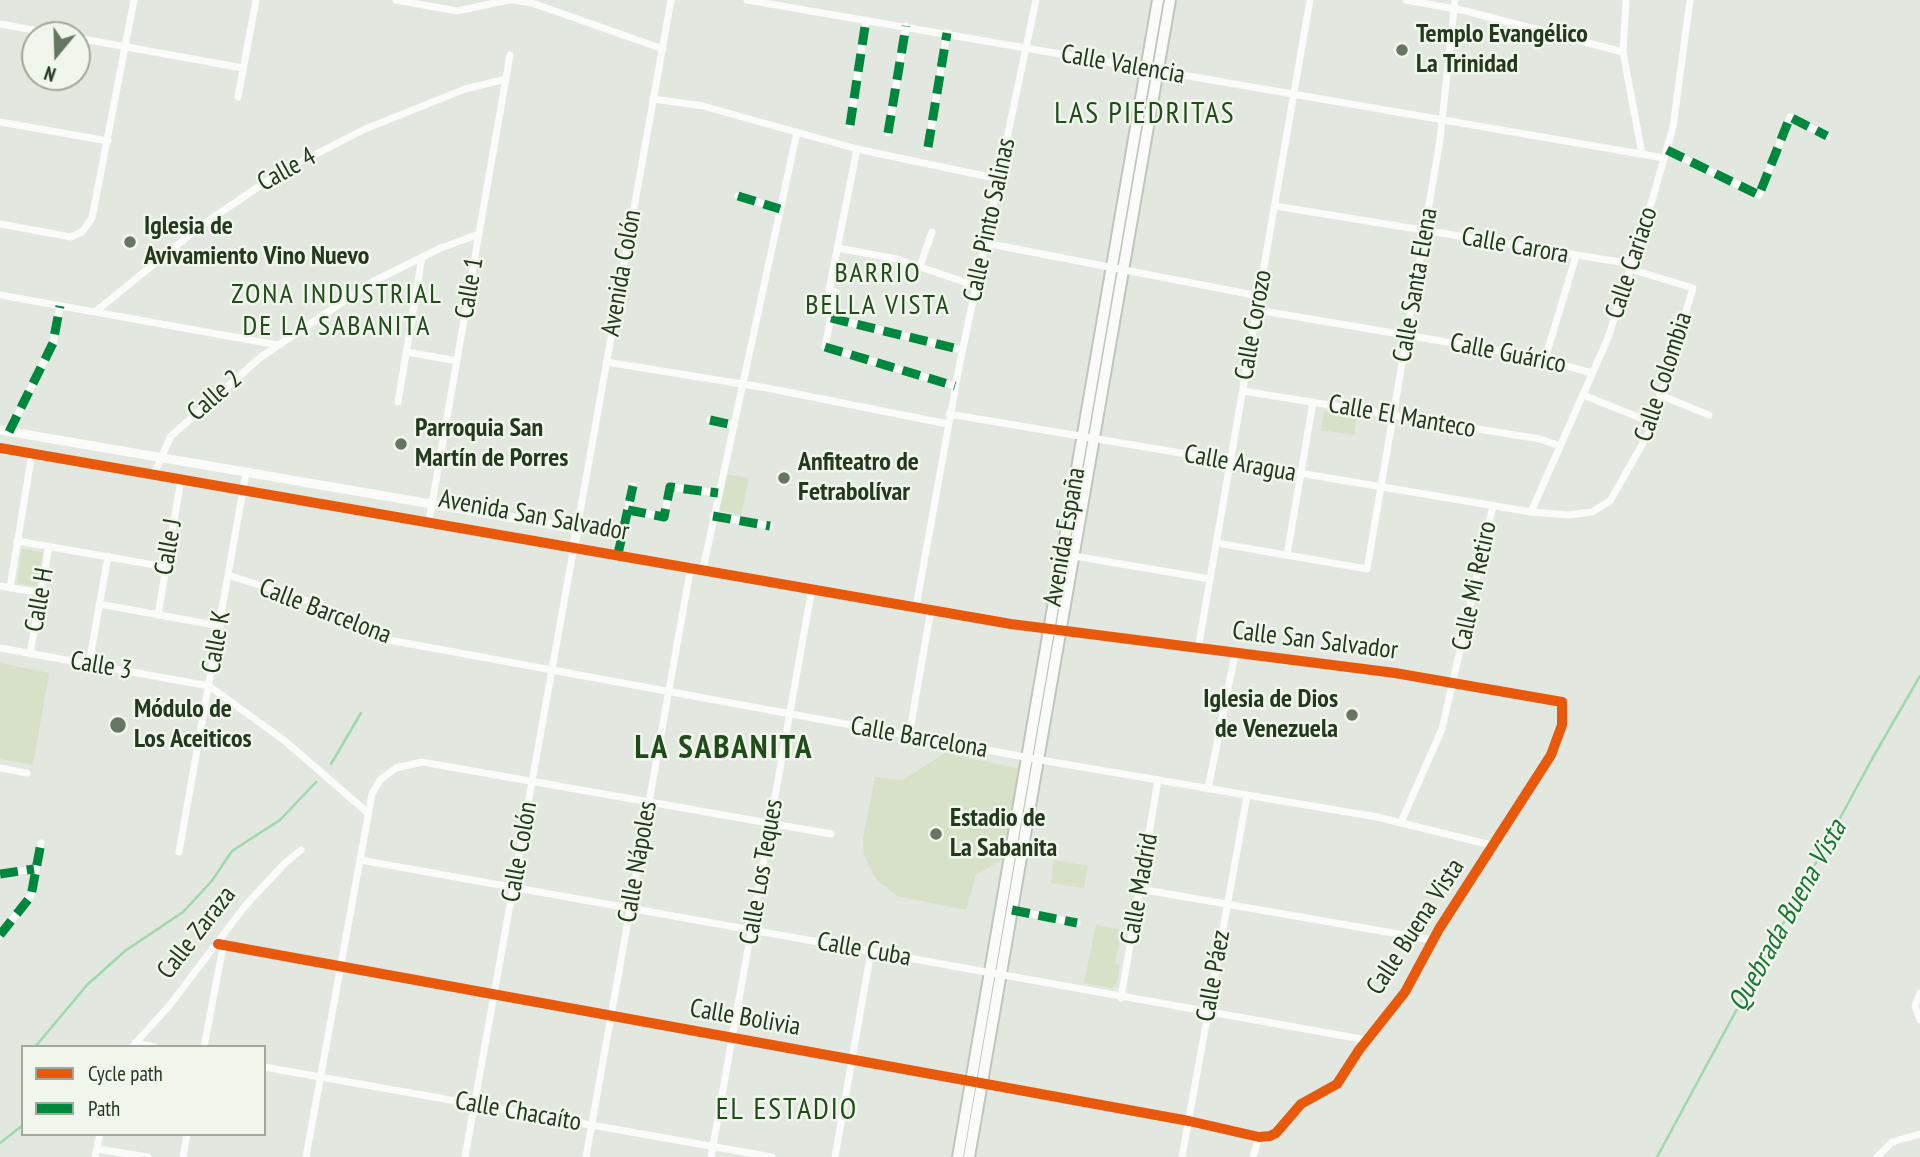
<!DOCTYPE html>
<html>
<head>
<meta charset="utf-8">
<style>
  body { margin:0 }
  #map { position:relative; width:1920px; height:1157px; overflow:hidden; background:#e2e7e0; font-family:"PT Sans Narrow",sans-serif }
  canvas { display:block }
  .legend { position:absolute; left:21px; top:1045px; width:245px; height:91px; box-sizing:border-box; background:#f1f6ed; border:2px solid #9faa9a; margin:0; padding:9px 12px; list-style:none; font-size:21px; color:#23391e }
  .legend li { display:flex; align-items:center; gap:14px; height:35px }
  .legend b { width:35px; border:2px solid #9faa9a }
  .north { position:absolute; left:21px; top:21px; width:70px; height:70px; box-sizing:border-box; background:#f1f6ed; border:2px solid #9faa9a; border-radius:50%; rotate:199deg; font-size:19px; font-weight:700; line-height:28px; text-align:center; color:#23391e }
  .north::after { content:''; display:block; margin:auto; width:24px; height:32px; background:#667662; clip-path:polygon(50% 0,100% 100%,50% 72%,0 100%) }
</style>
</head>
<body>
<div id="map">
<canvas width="1920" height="1157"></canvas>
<ul class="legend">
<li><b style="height:9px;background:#e8590c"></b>Cycle path</li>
<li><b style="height:9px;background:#00873e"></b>Path</li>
</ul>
<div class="north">N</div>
</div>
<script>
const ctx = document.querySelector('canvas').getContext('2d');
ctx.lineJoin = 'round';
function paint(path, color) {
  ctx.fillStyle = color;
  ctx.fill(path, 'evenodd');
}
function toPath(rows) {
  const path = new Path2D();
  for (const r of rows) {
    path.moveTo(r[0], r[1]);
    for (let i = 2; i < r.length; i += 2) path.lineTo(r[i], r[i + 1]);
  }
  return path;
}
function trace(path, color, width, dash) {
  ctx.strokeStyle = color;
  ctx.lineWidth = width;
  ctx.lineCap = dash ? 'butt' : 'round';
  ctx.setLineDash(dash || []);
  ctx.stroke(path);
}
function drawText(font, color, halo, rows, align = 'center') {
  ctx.font = font + ' "PT Sans Narrow",sans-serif';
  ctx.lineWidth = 5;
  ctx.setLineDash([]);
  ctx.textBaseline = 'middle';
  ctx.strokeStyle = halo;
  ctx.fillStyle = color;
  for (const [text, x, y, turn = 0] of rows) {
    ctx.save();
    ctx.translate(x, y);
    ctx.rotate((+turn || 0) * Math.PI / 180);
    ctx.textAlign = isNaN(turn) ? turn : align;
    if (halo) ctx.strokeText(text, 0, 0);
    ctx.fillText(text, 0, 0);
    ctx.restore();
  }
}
const green = toPath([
  [1324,411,1357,416,1354,435,1321,430],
  [726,474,749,478,741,515,719,510],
  [22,549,43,552,37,587,17,583],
  [0,663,49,673,33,765,0,759],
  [945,753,1020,769,1003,859,976,875,966,910,897,896,876,879,864,856,863,839,875,777,903,780],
  [1054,860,1088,866,1084,888,1051,883],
  [1096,925,1122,930,1115,964,1120,965,1117,982,1112,988,1084,983]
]);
const stream = toPath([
  [331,764,361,713],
  [35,1047,87,985,125,951,183,912,211,882,232,851,280,820,316,782],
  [0,1143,23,1125],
  [1657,1157,1872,759,1920,676]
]);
const minor = toPath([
  [396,0,457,11,509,0],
  [513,0,532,3,663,49],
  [747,0,1664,158],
  [1406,0,1466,11,1623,52],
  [1626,0,1623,52,1642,154],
  [0,24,60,35],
  [77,38,243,68],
  [238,97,256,0],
  [653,99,703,106,857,149,999,179],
  [0,122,108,141],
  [850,125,866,20],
  [888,133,906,26],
  [928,147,947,33],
  [857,149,829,290,836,292,825,347,955,386],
  [1667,150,1759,195,1790,117,1827,136],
  [738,196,780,209],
  [1275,206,1632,264],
  [0,224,71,237,82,232,92,218,134,0],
  [985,243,1259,296],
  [838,248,897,259,976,286],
  [920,266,932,232],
  [0,295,278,345],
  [1257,310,1530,356,1592,373],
  [95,312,202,225,279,173,365,129,465,89,506,79],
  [831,318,962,350],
  [407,352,457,361],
  [1545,359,1576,256],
  [606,362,767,388,948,424],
  [1243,391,1540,439,1560,446],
  [1583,395,1653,423],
  [1660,395,1709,415],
  [398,402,422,257],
  [949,414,1531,512,1569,515,1592,512,1610,501,1651,429,1693,288,1630,269],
  [710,420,733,425],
  [9,432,53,343,60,306],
  [154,474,171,436,261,357,374,281,441,248,479,234],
  [628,510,664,517,670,487,718,493],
  [1531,512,1608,338,1653,197,1673,127,1690,0],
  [713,516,770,526],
  [429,521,510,55],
  [577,529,671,0],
  [17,541,166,567],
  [1217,543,1367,569,1440,140,1455,0],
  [618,554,633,486],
  [1287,555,1313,402],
  [1074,556,1210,579],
  [703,569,797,132],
  [228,575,323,606,378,638,1052,762,1377,817,1495,846],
  [0,586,41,593],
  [10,588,32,453],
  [99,604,220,626],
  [916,607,960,362,1036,0],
  [158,615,181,479],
  [0,648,209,686,285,741,368,813],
  [1198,649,1310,0],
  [30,654,49,546],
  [89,664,108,556],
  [909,736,931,609],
  [0,768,27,773],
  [1208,789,1235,654],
  [1401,822,1442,729,1493,506],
  [179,852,246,473],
  [360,860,1367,1040],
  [0,874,34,869],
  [1140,889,1433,940],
  [1012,910,1077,923],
  [0,935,31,896,41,843],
  [218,944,1189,1121,1259,1137,1276,1133,1301,1104,1337,1084,1359,1050,1405,992,1439,929,1551,755,1562,725,1562,702,1395,673,1061,631],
  [1920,993,1915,1006,1920,1020],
  [1121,998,1158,780],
  [135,1043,155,1047],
  [132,1047,169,1006,245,906,285,863,301,850],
  [204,1047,223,947],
  [264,1067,772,1157],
  [97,1149,148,1157],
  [95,1157,100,1134],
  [183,1157,187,1134],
  [306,1157,372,794,380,780,396,768,422,762,831,834],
  [465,1157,574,546],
  [586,1157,691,566],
  [711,1157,812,588],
  [835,1157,871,951],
  [1182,1157,1247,796],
  [1253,1157,1259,1137],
  [1877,1157,1892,1142,1920,1134]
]);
const tertiary = toPath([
  [0,430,577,529,574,546],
  [0,448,1055,631]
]);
const secondary = toPath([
  [958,1157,1158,0],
  [969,1157,1170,0]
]);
const quiet = toPath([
  [850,125,866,20],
  [888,133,906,26],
  [928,147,947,33],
  [1667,150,1759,195,1790,117,1827,136],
  [738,196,780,209],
  [831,318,962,350],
  [825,347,955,386],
  [710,420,733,425],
  [9,432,53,343,60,306],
  [628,510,664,517,670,487,718,493],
  [713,516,770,526],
  [618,554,633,486],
  [0,874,34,869],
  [1012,910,1077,923],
  [0,935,31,896,41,843]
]);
const cycleway = toPath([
  [0,448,1011,624,1395,673,1562,702,1562,725,1551,755,1439,929,1405,992,1359,1050,1337,1084,1301,1104,1276,1133,1270,1136,1259,1137,1189,1121,218,944]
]);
const markers = [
  [1402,50,7,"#667662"],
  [130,242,7,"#667662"],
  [401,444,7,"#667662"],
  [784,478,7,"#667662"],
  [1352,715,7,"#667662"],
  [118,725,9,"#667662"],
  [936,834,7,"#667662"]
];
const poiNames = [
  ["Templo Evangélico",1416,35],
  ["La Trinidad",1416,65],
  ["Iglesia de",144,227],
  ["Avivamiento Vino Nuevo",144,257],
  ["Parroquia San",415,429],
  ["Martín de Porres",415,459],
  ["Anfiteatro de",798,463],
  ["Fetrabolívar",798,493],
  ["Iglesia de Dios",1338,700,"right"],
  ["de Venezuela",1338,730,"right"],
  ["Módulo de",134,710],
  ["Los Aceiticos",134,740],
  ["Estadio de",950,819],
  ["La Sabanita",950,849]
];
const streetNames = [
  ["Calle Valencia",1123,65,10],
  ["Calle 4",287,170,-29],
  ["Calle Pinto Salinas",990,220,-78],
  ["Calle Carora",1515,246,10],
  ["Calle Cariaco",1632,263,-72],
  ["Avenida Colón",622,273,-80],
  ["Calle Santa Elena",1416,285,-80],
  ["Calle 1",470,288,-80],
  ["Calle Corozo",1254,325,-80],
  ["Calle Guárico",1508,354,11],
  ["Calle Colombia",1664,377,-72],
  ["Calle 2",215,396,-41],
  ["Calle El Manteco",1402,417,10],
  ["Calle Aragua",1240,464,10],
  ["Avenida San Salvador",534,516,10],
  ["Avenida España",1065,537,-80],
  ["Calle J",169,547,-80],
  ["Calle Mi Retiro",1475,586,-78],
  ["Calle H",40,600,-80],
  ["Calle Barcelona",325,612,21],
  ["Calle San Salvador",1315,641,7],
  ["Calle K",217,642,-80],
  ["Calle 3",101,666,10],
  ["Calle Barcelona",919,738,10],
  ["Calle Colón",520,852,-80],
  ["Calle Nápoles",638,862,-80],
  ["Calle Los Teques",762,872,-80],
  ["Calle Madrid",1140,889,-80],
  ["Calle Buena Vista",1416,927,-57],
  ["Calle Zaraza",197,933,-52],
  ["Calle Cuba",864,950,10],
  ["Calle Páez",1214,976,-80],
  ["Calle Bolivia",745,1018,10],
  ["Calle Chacaíto",518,1112,10]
];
const neighbourhoodNames = [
  ["BARRIO",878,274],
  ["BELLA VISTA",878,306],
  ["ZONA INDUSTRIAL",337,295],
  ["DE LA SABANITA",337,327]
];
const waterNames = [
  ["Quebrada Buena Vista",1788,916,-61]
];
const quarterNames = [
  ["LAS PIEDRITAS",1145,114],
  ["EL ESTADIO",787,1110]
];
const districtNames = [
  ["LA SABANITA",724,749]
];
paint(green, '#d6e1c8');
trace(stream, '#9fd8ad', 2.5);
trace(secondary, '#bfc7bc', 14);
trace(minor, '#fbfbfa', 7);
trace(tertiary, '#fbfbfa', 9);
trace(secondary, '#fbfbfa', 10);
trace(quiet, '#00873e', 9, [18, 9]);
trace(cycleway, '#e8590c', 10);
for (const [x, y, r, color] of markers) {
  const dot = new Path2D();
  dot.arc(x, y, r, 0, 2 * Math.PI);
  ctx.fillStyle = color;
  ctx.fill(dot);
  trace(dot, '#f1f6ed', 2.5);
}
drawText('bold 26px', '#23391e', '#f1f6ed', poiNames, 'left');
drawText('26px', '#23391e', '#f1f6ed', streetNames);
ctx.letterSpacing = '2px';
drawText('28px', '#214b1a', '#f1f6ed', neighbourhoodNames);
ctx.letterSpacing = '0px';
drawText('italic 28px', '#187631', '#f1f6ed', waterNames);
ctx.letterSpacing = '2px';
drawText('30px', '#214b1a', '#f1f6ed', quarterNames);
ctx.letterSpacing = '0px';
ctx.letterSpacing = '2px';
drawText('bold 33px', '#214b1a', '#f1f6ed', districtNames);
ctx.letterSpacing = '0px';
</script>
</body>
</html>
